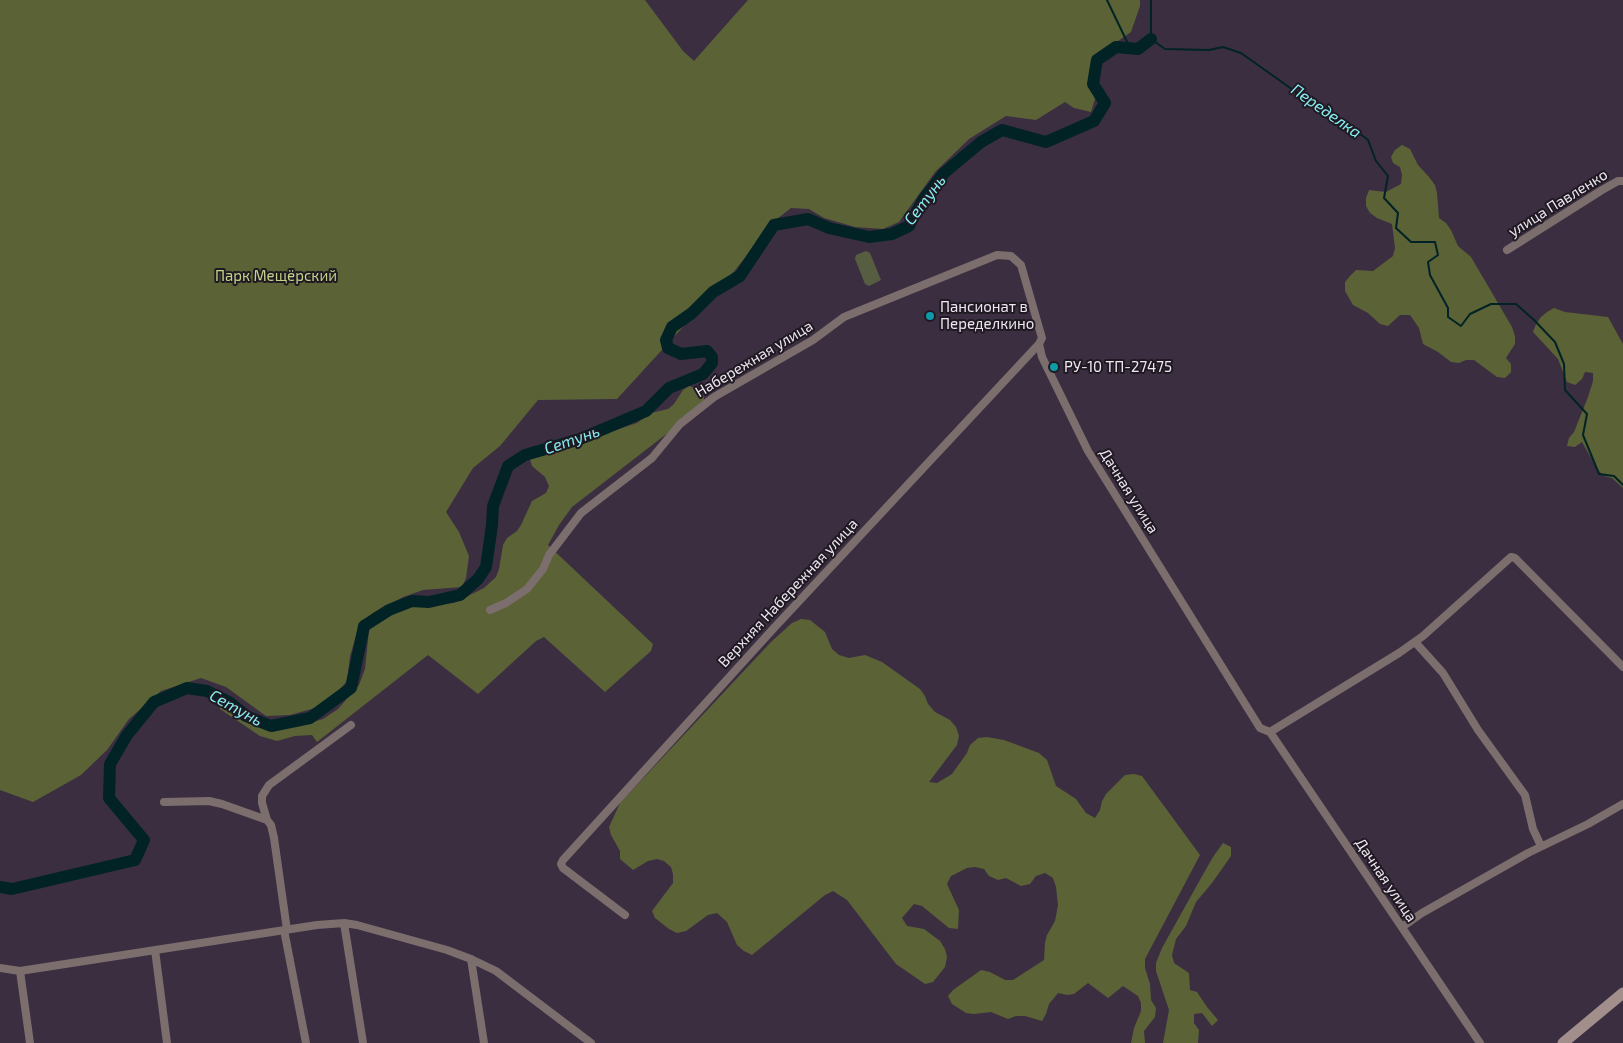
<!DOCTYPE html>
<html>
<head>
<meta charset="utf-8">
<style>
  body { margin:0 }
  canvas { display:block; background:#3b2e41 }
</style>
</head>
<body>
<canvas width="1623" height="1043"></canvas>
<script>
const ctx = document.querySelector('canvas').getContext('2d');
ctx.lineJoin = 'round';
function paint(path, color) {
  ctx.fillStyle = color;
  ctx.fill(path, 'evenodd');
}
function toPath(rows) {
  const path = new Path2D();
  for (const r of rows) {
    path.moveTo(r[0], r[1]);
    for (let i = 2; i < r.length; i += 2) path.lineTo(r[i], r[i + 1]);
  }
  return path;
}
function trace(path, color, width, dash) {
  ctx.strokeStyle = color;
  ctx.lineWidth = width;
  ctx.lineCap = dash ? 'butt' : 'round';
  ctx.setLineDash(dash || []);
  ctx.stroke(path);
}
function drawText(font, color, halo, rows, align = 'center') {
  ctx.font = font + ' "Exo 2",sans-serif';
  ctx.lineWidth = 4;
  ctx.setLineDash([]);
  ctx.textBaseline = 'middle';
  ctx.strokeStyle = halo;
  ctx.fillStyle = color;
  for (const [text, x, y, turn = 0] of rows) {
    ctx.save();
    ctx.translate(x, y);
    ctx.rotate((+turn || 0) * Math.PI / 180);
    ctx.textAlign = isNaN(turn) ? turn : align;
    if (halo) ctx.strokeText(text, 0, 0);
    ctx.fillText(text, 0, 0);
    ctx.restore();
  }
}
const green = toPath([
  [866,251,870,253,881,280,869,286,865,284,855,259,856,255]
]);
const forest = toPath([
  [0,0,645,0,683,51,694,61,748,0,1140,0,1140,6,1131,32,1098,55,1089,82,1095,99,1091,112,1074,108,1065,102,1036,120,1006,116,969,139,935,172,899,222,883,229,855,227,824,218,809,209,791,208,773,222,736,269,617,399,538,400,500,446,473,468,446,512,459,532,469,556,466,578,462,587,423,590,403,597,373,613,356,636,350,656,347,681,333,697,315,708,290,715,266,716,226,687,201,678,161,691,129,719,107,750,81,775,33,802,0,790],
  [1402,145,1410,149,1418,165,1429,177,1435,185,1437,193,1439,218,1446,223,1451,230,1458,246,1471,257,1512,327,1515,336,1515,344,1506,358,1511,364,1511,372,1505,378,1497,377,1474,360,1466,360,1459,363,1451,362,1438,352,1423,344,1419,328,1410,315,1400,315,1388,326,1380,324,1368,313,1353,305,1345,291,1345,282,1350,276,1356,270,1373,271,1393,256,1395,248,1392,224,1377,218,1370,213,1366,206,1366,198,1369,190,1386,192,1401,184,1402,175,1400,167,1393,163,1391,157,1395,150],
  [1554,308,1565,312,1608,317,1623,344,1623,488,1612,478,1604,476,1598,470,1582,442,1575,447,1567,446,1569,438,1574,432,1588,397,1593,381,1593,373,1585,372,1582,379,1575,385,1567,382,1558,359,1533,332,1536,324,1541,317,1547,312],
  [689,386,698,389,704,395,704,403,700,408,572,507,559,525,548,545,653,644,651,651,605,692,544,637,536,641,478,694,428,655,317,742,312,735,295,736,277,741,260,736,220,709,218,701,227,705,256,723,269,728,307,724,323,719,338,709,359,685,365,669,369,630,374,623,403,606,454,603,484,588,496,577,499,569,503,545,507,538,517,531,521,525,532,501,546,493,549,486,545,477,532,466,530,459,536,453,586,440,637,423,651,413,668,409,674,404,683,390],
  [801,619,810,620,825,632,832,649,839,655,849,658,865,655,882,662,920,689,925,696,928,704,935,712,950,720,956,727,959,736,957,745,929,782,937,783,952,774,967,753,970,745,978,738,987,737,1004,740,1039,753,1047,760,1056,786,1076,799,1086,813,1095,818,1100,810,1102,801,1106,794,1125,775,1134,774,1142,776,1200,855,1145,959,1145,968,1150,984,1151,1000,1156,1008,1155,1017,1144,1031,1145,1043,1131,1043,1134,1028,1141,1011,1141,1003,1138,996,1123,986,1108,998,1088,983,1074,994,1067,995,1058,993,1049,1004,1046,1014,1042,1021,1025,1016,1016,1016,1008,1019,991,1012,974,1014,966,1013,952,1004,948,996,953,990,981,970,990,972,1005,980,1013,980,1044,960,1045,943,1047,935,1055,921,1058,905,1056,887,1053,878,1045,873,1036,876,1030,884,1021,886,1006,878,998,880,989,876,984,869,975,867,967,868,951,876,947,884,959,910,958,929,949,928,922,906,914,904,902,918,907,926,924,929,940,941,945,949,947,957,945,967,933,982,925,984,896,964,847,900,833,891,825,895,752,955,744,951,737,945,727,922,717,913,708,915,686,931,677,933,669,929,655,918,652,911,673,883,673,874,671,867,664,861,657,859,648,861,633,870,620,859,620,851,611,835,609,827,620,803,771,642,792,623],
  [1223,843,1231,847,1231,856,1212,883,1196,902,1186,926,1176,939,1172,955,1174,963,1189,973,1190,990,1197,992,1207,1007,1218,1020,1212,1026,1202,1013,1194,1014,1194,1023,1199,1030,1198,1043,1163,1043,1169,1010,1156,971,1156,963,1162,948,1201,878,1213,857]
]);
const stream = toPath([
  [1107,0,1130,48],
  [1151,0,1151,39,1165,49,1209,50,1223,47,1241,53,1317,107,1346,123,1368,140,1376,161,1388,176,1384,198,1398,213,1396,228,1411,242,1435,242,1438,255,1428,262,1430,275,1448,308,1448,317,1461,326,1470,314,1491,304,1516,304,1534,320,1555,342,1564,364,1565,390,1587,414,1583,435,1599,474,1614,476,1623,485]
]);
const river = toPath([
  [0,887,12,889,135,860,144,840,109,798,110,764,127,735,154,702,187,688,207,691,229,702,246,716,271,726,310,718,351,688,364,626,389,610,412,601,429,602,460,595,478,579,486,567,492,525,493,506,508,466,525,455,580,439,646,411,669,388,703,374,712,363,712,357,707,351,681,354,668,348,666,340,672,327,692,313,713,292,740,276,774,225,808,219,829,228,869,237,892,234,909,226,923,200,944,173,981,142,1002,130,1046,142,1094,121,1105,103,1093,84,1097,60,1116,47,1138,49,1151,39]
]);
const street = toPath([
  [1507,250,1602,190,1618,181,1623,181],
  [490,610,506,603,527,589,543,569,549,555,581,513,652,458,680,424,714,397,813,340,844,317,997,255,1011,256,1021,265,1042,338,1039,344,1042,357,1088,451,1260,728,1270,732],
  [1415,642,1443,673,1478,730,1525,795,1533,829,1541,846],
  [1270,732,1399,653,1423,636,1511,557,1515,558,1623,667],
  [1270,732,1480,1043],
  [164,802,209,801,222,804,267,820],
  [625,915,563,868,561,864,563,860,773,629,1039,344],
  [344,923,363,1043],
  [1402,927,1422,913,1528,853,1588,824,1623,804],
  [284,930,306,1043],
  [287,930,274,838,271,825,267,820,262,803,262,796,269,785,351,725],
  [155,950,167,1043],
  [471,959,484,1043],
  [0,968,20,971,317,925,344,923,357,925,447,950,471,959,496,971,591,1043],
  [20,971,30,1043]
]);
const secondary = toPath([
  [1563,1043,1623,993]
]);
const markers = [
  [930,316,5,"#0f9aa8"],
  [1054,367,5,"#0f9aa8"]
];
const streetNames = [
  ["улица Павленко",1558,203,-32],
  ["Набережная улица",754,359,-31],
  ["Дачная улица",1129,491,58],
  ["Верхняя Набережная улица",788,593,-47],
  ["Дачная улица",1386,880,56]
];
const parkNames = [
  ["Парк Мещёрский",276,276]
];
const poiNames = [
  ["Пансионат в",940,307],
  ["Переделкино",940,324],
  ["РУ-10 ТП-27475",1064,367]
];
const waterNames = [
  ["Переделка",1326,111,35],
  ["Сетунь",925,200,-53],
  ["Сетунь",572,440,-19],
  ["Сетунь",236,708,29]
];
paint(green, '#575d40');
paint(forest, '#5a6236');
trace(stream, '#012325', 2);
trace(river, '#012325', 12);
trace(street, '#7b6e6c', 8);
trace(secondary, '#a28e8b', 11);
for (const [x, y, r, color] of markers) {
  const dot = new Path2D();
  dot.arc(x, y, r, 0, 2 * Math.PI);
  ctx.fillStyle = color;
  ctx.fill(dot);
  trace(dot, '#1f1921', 2);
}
drawText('15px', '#eee6f2', '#1f1921', streetNames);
drawText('15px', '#c4d28a', '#1f1921', parkNames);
drawText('15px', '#eee6f2', '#1f1921', poiNames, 'left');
drawText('italic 16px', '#87edf2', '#1f1921', waterNames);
</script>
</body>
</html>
